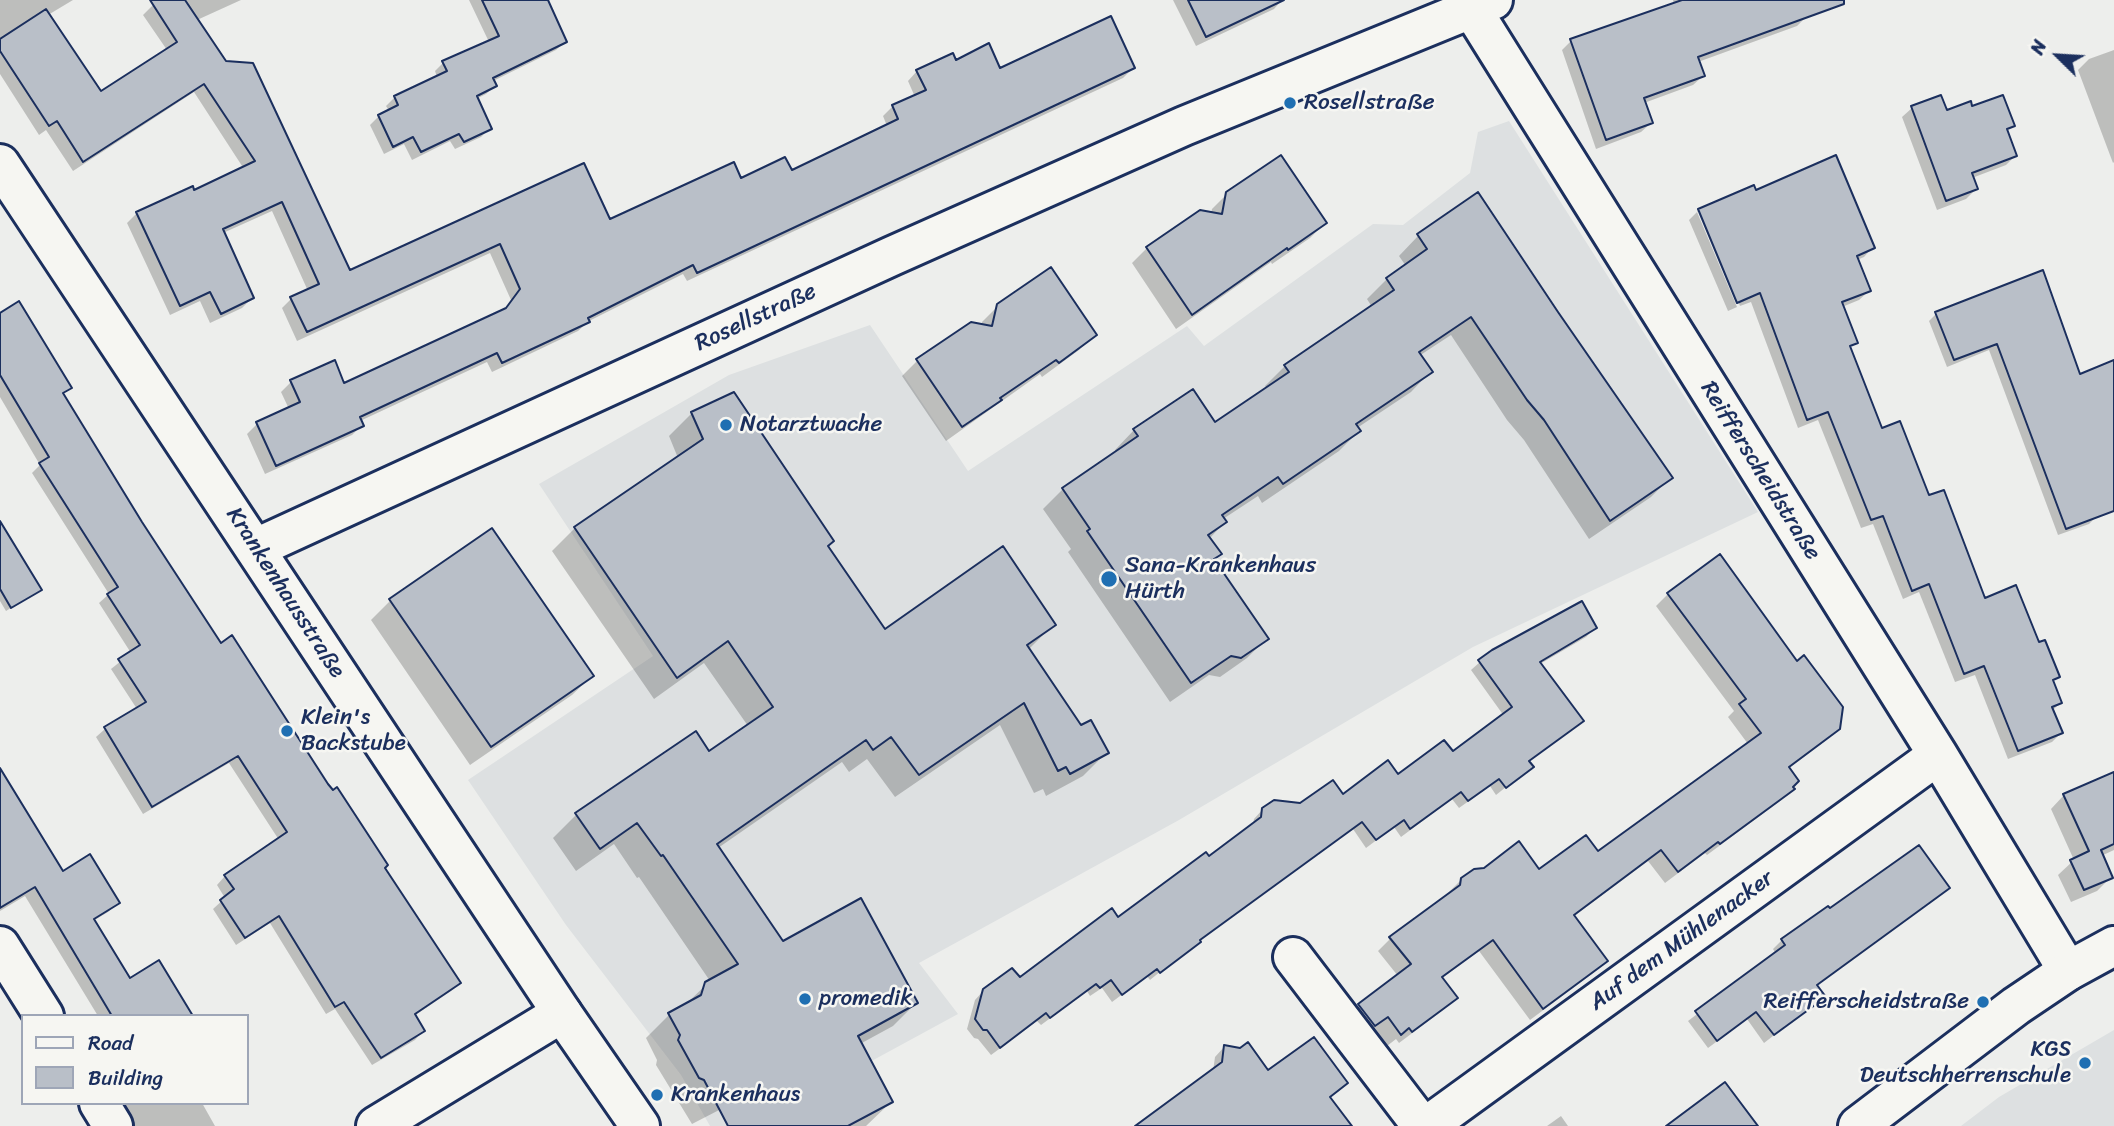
<!DOCTYPE html>
<html>
<head>
<meta charset="utf-8">
<style>
  body { margin:0 }
  #map { position:relative; width:2114px; height:1126px; overflow:hidden; background:#edeeec; font-family:Sriracha,sans-serif }
  canvas { display:block }
  .legend { position:absolute; left:21px; top:1014px; width:228px; height:91px; box-sizing:border-box; background:#f6f6f2; border:2px solid #9ea6b7; margin:0; padding:9px 12px; list-style:none; font-size:21px; color:#1b2f5e }
  .legend li { display:flex; align-items:center; gap:14px; height:35px }
  .legend b { width:35px; border:2px solid #9ea6b7 }
  .north { position:absolute; left:2023px; top:21px; width:70px; height:70px; -webkit-text-stroke:5px #f6f6f2; paint-order:stroke; rotate:294deg; font-size:19px; font-weight:700; line-height:28px; text-align:center; color:#1b2f5e }
  .north::after { content:''; display:block; margin:auto; width:24px; height:32px; background:#1b2f5e; clip-path:polygon(50% 0,100% 100%,50% 72%,0 100%) }
</style>
</head>
<body>
<div id="map">
<canvas width="2114" height="1126"></canvas>
<ul class="legend">
<li><b style="height:9px;background:#f6f6f2"></b>Road</li>
<li><b style="height:19px;background:#b9bfc8"></b>Building</li>
</ul>
<div class="north">N</div>
</div>
<script>
const ctx = document.querySelector('canvas').getContext('2d');
ctx.lineJoin = 'round';
function paint(path, color) {
  ctx.fillStyle = color;
  ctx.fill(path, 'evenodd');
}
function toPath(rows) {
  const path = new Path2D();
  for (const r of rows) {
    path.moveTo(r[0], r[1]);
    for (let i = 2; i < r.length; i += 2) path.lineTo(r[i], r[i + 1]);
  }
  return path;
}
function trace(path, color, width, dash) {
  ctx.strokeStyle = color;
  ctx.lineWidth = width;
  ctx.lineCap = dash ? 'butt' : 'round';
  ctx.setLineDash(dash || []);
  ctx.stroke(path);
}
function drawText(font, color, halo, rows, align = 'center') {
  ctx.font = font + ' Sriracha,sans-serif';
  ctx.lineWidth = 5;
  ctx.setLineDash([]);
  ctx.textBaseline = 'middle';
  ctx.strokeStyle = halo;
  ctx.fillStyle = color;
  for (const [text, x, y, turn = 0] of rows) {
    ctx.save();
    ctx.translate(x, y);
    ctx.rotate((+turn || 0) * Math.PI / 180);
    ctx.textAlign = isNaN(turn) ? turn : align;
    if (halo) ctx.strokeText(text, 0, 0);
    ctx.fillText(text, 0, 0);
    ctx.restore();
  }
}
const built = toPath([
  [1509,121,1758,512,1473,647,1179,820,919,963,958,1014,752,1126,710,1126,681,1075,566,925,468,780,653,656,539,484,729,375,870,325,968,471,1187,326,1204,346,1373,224,1403,225,1470,173,1478,132],
  [2114,1030,2114,1126,1961,1126,1999,1097]
]);
const shadow = toPath([
  [0,0,73,0,48,15,100,93,167,50,143,15,153,5,164,0,241,0,197,20,349,272,609,221,740,180,791,172,887,126,883,116,893,106,915,97,908,81,917,71,955,62,1000,70,1133,68,1123,78,687,281,683,274,589,321,578,331,492,372,487,362,360,421,362,425,352,435,265,474,247,434,257,424,289,409,281,392,291,382,334,362,344,385,503,312,511,300,490,253,297,341,282,308,291,299,308,291,272,211,223,233,252,298,242,308,210,323,200,301,170,315,127,223,137,213,193,192,244,169,194,92,73,171,46,130,39,135,0,74],
  [469,0,546,0,565,42,556,50,493,81,495,86,486,94,476,99,490,128,481,137,455,149,450,141,412,160,404,144,384,154,370,125,379,116,389,111,386,106,395,97,437,77,435,71,443,63,489,42],
  [1173,0,1282,0,1274,9,1196,46],
  [1673,0,1801,0,1807,16,1797,26,1698,62,1703,76,1693,85,1644,103,1651,123,1641,132,1596,149,1562,50,1571,41,1674,5],
  [2114,50,2114,162,2113,163,2078,70,2089,59],
  [1912,108,1946,112,1971,109,2013,126,2006,132,2015,156,2006,165,1972,178,1976,189,1966,199,1937,210,1902,117],
  [1753,188,1755,193,1873,247,1864,257,1857,260,1869,291,1859,300,1842,307,1855,342,1849,349,1881,430,1928,498,1984,600,2038,644,2057,677,2052,683,2060,703,2052,711,2061,733,2052,742,2008,759,1975,675,1955,682,1919,592,1903,599,1873,524,1861,528,1818,420,1798,428,1751,302,1740,306,1701,212,1697,212,1737,307,1728,311,1689,220,1699,210],
  [1228,193,1325,223,1310,238,1272,264,1271,262,1176,329,1132,263,1147,248,1211,213,1212,209],
  [1478,195,1671,477,1651,497,1589,539,1524,440,1507,420,1451,335,1419,356,1430,372,1411,392,1357,428,1359,431,1339,451,1262,503,1258,496,1223,519,1225,522,1209,539,1219,554,1213,560,1266,639,1247,658,1220,677,1209,675,1170,702,1068,552,1071,549,1043,509,1063,489,1116,453,1115,450,1134,430,1215,424,1267,389,1265,386,1285,366,1372,307,1367,299,1387,279,1406,266,1399,256,1418,236],
  [998,306,1095,334,1079,350,1042,377,1040,374,946,441,902,376,917,361,981,326,982,322],
  [1936,314,2079,376,2114,362,2114,452,2097,516,2089,524,2058,535,1989,350,1947,367,1929,321],
  [0,315,70,387,62,395,193,605,383,868,459,983,451,991,414,1016,423,1031,415,1040,372,1065,335,1009,326,1014,270,923,236,945,213,909,225,898,217,885,225,876,279,840,229,763,143,814,96,737,105,729,137,709,111,669,131,653,99,603,109,594,32,473,40,465,0,397],
  [692,413,826,546,884,632,1053,625,1028,650,1080,727,1106,753,1083,776,1046,796,1043,789,1034,793,1000,725,895,797,867,759,849,772,842,762,718,848,783,943,916,1003,893,1026,860,1044,891,1102,866,1126,736,1126,723,1108,692,1124,656,1065,657,1060,646,1038,669,1015,683,1007,710,981,639,877,637,878,614,844,576,871,553,838,576,815,695,733,709,753,748,726,704,663,654,699,552,551,575,528,678,458,669,436],
  [0,535,39,590,6,611,0,601],
  [1668,594,1838,728,1825,741,1788,769,1793,789,1780,801,1707,855,1705,853,1665,883,1648,861,1573,917,1606,961,1593,973,1530,1020,1479,951,1441,979,1455,998,1443,1010,1399,1043,1396,1039,1387,1046,1375,1028,1362,1037,1347,1017,1360,1005,1398,976,1378,951,1391,938,1449,896,1449,892,1462,879,1539,871,1598,853,1748,744,1728,717,1734,711,1656,606],
  [391,600,592,676,572,695,470,765,371,620],
  [1595,628,1586,637,1540,664,1582,720,1528,762,1531,767,1496,795,1490,786,1459,808,1452,799,1401,837,1394,827,1366,848,1353,829,1193,945,1150,980,1147,976,1112,1002,1102,988,1090,996,1087,991,1041,1025,1037,1021,991,1055,978,1039,974,1038,967,1029,975,1000,984,990,1019,979,1118,920,1253,825,1254,819,1263,809,1343,796,1398,777,1452,754,1504,716,1471,670,1480,662],
  [2114,774,2114,850,2101,856,2111,877,2097,891,2071,902,2058,875,2074,860,2051,809,2064,795],
  [0,776,62,873,118,903,108,912,93,921,129,980,180,1016,98,1016,25,896,0,911],
  [1948,888,1816,986,1823,997,1764,1043,1747,1019,1708,1048,1688,1021,1776,954,1773,949,1782,940,1830,911],
  [1224,1047,1267,1073,1346,1083,1329,1098,1349,1126,1251,1126,1213,1071,1215,1057],
  [109,1103,202,1103,215,1126,123,1126],
  [1561,1116,1568,1126,1547,1126]
]);
const building = toPath([
  [150,0,185,0,226,61,253,63,350,270,584,163,610,219,734,162,741,178,785,157,792,170,898,119,892,105,926,90,916,70,953,53,956,60,989,43,1000,68,1111,16,1135,68,697,273,693,265,588,318,590,322,502,363,497,353,360,417,364,426,276,466,256,422,300,402,290,380,335,360,344,383,506,308,520,289,500,244,307,332,290,297,319,284,282,202,223,229,254,298,221,314,210,292,180,306,136,212,193,186,194,190,255,161,204,84,83,162,57,121,49,126,0,51,0,39,46,9,101,91,177,42,150,0],
  [482,0,548,0,567,42,493,78,497,86,477,96,492,129,464,142,459,134,421,152,413,137,393,147,378,115,398,105,394,96,447,71,442,61,499,36,482,0],
  [1188,0,1284,0,1206,37,1188,0],
  [1682,0,1844,0,1844,4,1698,57,1705,76,1644,98,1653,123,1606,140,1570,39,1682,0],
  [1941,95,1947,110,1971,101,1972,106,2003,95,2015,126,2007,129,2017,156,1972,173,1978,189,1946,201,1911,106,1941,95],
  [1281,155,1327,223,1288,250,1287,248,1192,315,1146,247,1200,210,1222,214,1226,192,1281,155],
  [1836,155,1875,248,1857,256,1871,291,1842,302,1858,343,1850,346,1882,428,1900,421,1929,495,1944,490,1985,598,2016,585,2039,642,2045,640,2060,677,2053,680,2062,703,2052,707,2063,733,2018,751,1984,666,1964,674,1929,584,1912,591,1883,516,1871,520,1828,412,1807,420,1760,293,1737,303,1698,209,1754,185,1756,190,1836,155],
  [1478,192,1558,312,1673,478,1610,521,1544,420,1527,400,1471,317,1419,352,1433,372,1356,424,1361,431,1283,484,1278,477,1222,515,1227,522,1208,535,1222,554,1214,559,1269,639,1241,658,1231,656,1191,683,1087,531,1090,529,1062,488,1138,436,1133,429,1193,389,1215,422,1289,372,1284,365,1394,290,1386,278,1427,249,1417,234,1478,192],
  [1051,267,1097,335,1059,363,1056,360,1000,398,1002,400,962,427,916,359,971,322,992,326,997,304,1051,267],
  [2043,270,2080,374,2114,360,2114,511,2066,529,1997,344,1954,360,1935,312,2043,270],
  [19,301,72,388,63,393,142,522,221,643,232,635,328,784,333,790,337,787,388,865,385,868,461,983,415,1014,425,1031,381,1058,344,1002,335,1007,279,916,245,938,220,900,234,889,224,875,287,832,238,756,152,807,104,727,146,702,118,659,140,645,107,594,118,587,39,463,49,457,0,375,0,313,19,301],
  [734,392,834,541,828,546,885,629,1003,546,1056,625,1027,645,1081,725,1091,720,1109,753,1070,774,1066,767,1058,771,1024,703,919,775,891,737,873,750,866,740,717,844,783,941,861,898,918,1003,858,1036,893,1102,848,1126,728,1126,704,1080,699,1078,678,1040,680,1035,668,1013,701,995,705,982,738,964,663,855,661,856,637,823,600,849,575,813,696,731,709,751,773,707,728,641,677,678,574,527,703,439,691,412,734,392],
  [0,521,42,590,11,608,0,589,0,521],
  [492,528,594,676,491,747,389,599,492,528],
  [1720,554,1797,661,1804,655,1843,707,1840,729,1789,767,1799,781,1793,787,1795,789,1720,844,1718,842,1678,872,1661,850,1574,915,1608,961,1543,1009,1493,940,1442,977,1458,998,1412,1032,1409,1028,1401,1035,1388,1017,1375,1026,1358,1004,1411,964,1389,937,1460,885,1461,878,1474,869,1484,868,1519,841,1539,869,1586,835,1598,851,1761,733,1739,704,1746,699,1667,593,1720,554],
  [1582,601,1597,628,1540,662,1584,721,1529,761,1534,767,1506,788,1499,779,1468,801,1461,792,1410,829,1404,820,1376,840,1362,822,1200,940,1201,942,1160,973,1157,969,1122,995,1111,980,1100,988,1096,984,1050,1018,1046,1013,1000,1048,987,1030,983,1030,975,1019,983,989,1012,968,1020,977,1112,908,1118,917,1206,852,1209,856,1261,817,1262,808,1274,800,1300,803,1333,780,1343,794,1388,760,1398,774,1444,740,1453,751,1512,707,1478,660,1492,650,1582,601],
  [0,768,63,871,90,854,120,903,94,919,130,978,159,960,193,1016,112,1016,35,887,0,908,0,768],
  [2114,772,2114,844,2101,850,2113,878,2084,890,2070,860,2089,851,2063,794,2114,772],
  [1919,845,1950,888,1817,985,1826,997,1774,1035,1756,1012,1717,1041,1695,1011,1785,945,1781,939,1828,906,1830,908,1919,845],
  [1314,1037,1348,1083,1330,1097,1352,1126,1135,1126,1222,1062,1224,1045,1240,1048,1248,1042,1268,1070,1314,1037],
  [1725,1082,1758,1126,1666,1126,1725,1082]
]);
const street = toPath([
  [1466,0,1938,755,2068,971],
  [256,548,892,256,1184,126,1493,0],
  [0,946,44,1016],
  [1293,957,1422,1126],
  [99,1103,113,1126],
  [376,1126,562,1013],
  [1427,1126,1938,755]
]);
const secondary = toPath([
  [0,164,562,1013,640,1126],
  [1858,1126,2016,1006,2068,971,2114,946]
]);
const markers = [
  [1290,103,7,"#1f6fb2"],
  [726,425,7,"#1f6fb2"],
  [1109,579,9,"#1f6fb2"],
  [287,731,7,"#1f6fb2"],
  [805,999,7,"#1f6fb2"],
  [1983,1002,7,"#1f6fb2"],
  [2085,1063,7,"#1f6fb2"],
  [657,1095,7,"#1f6fb2"]
];
const poiNames = [
  ["Rosellstraße",1304,103],
  ["Notarztwache",740,425],
  ["Sana-Krankenhaus",1125,566],
  ["Hürth",1125,592],
  ["Klein's",301,718],
  ["Backstube",301,744],
  ["promedik",819,999],
  ["Reifferscheidstraße",1969,1002,"right"],
  ["KGS",2071,1050,"right"],
  ["Deutschherrenschule",2071,1076,"right"],
  ["Krankenhaus",671,1095]
];
const streetNames = [
  ["Rosellstraße",756,318,-25],
  ["Reifferscheidstraße",1760,471,58],
  ["Krankenhausstraße",285,593,57],
  ["Auf dem Mühlenacker",1682,941,-36]
];
paint(built, '#dde0e1');
paint(shadow, '#0003');
paint(building, '#b9bfc8');
trace(building, '#1b2f5e', 2);
trace(street, '#1b2f5e', 44);
trace(secondary, '#1b2f5e', 44);
trace(street, '#f6f6f2', 38);
trace(secondary, '#f6f6f2', 38);
for (const [x, y, r, color] of markers) {
  const dot = new Path2D();
  dot.arc(x, y, r, 0, 2 * Math.PI);
  ctx.fillStyle = color;
  ctx.fill(dot);
  trace(dot, '#f6f6f2', 2.5);
}
drawText('23px', '#1b2f5e', '#f6f6f2', poiNames, 'left');
drawText('23px', '#1b2f5e', '#f6f6f2', streetNames);
</script>
</body>
</html>
